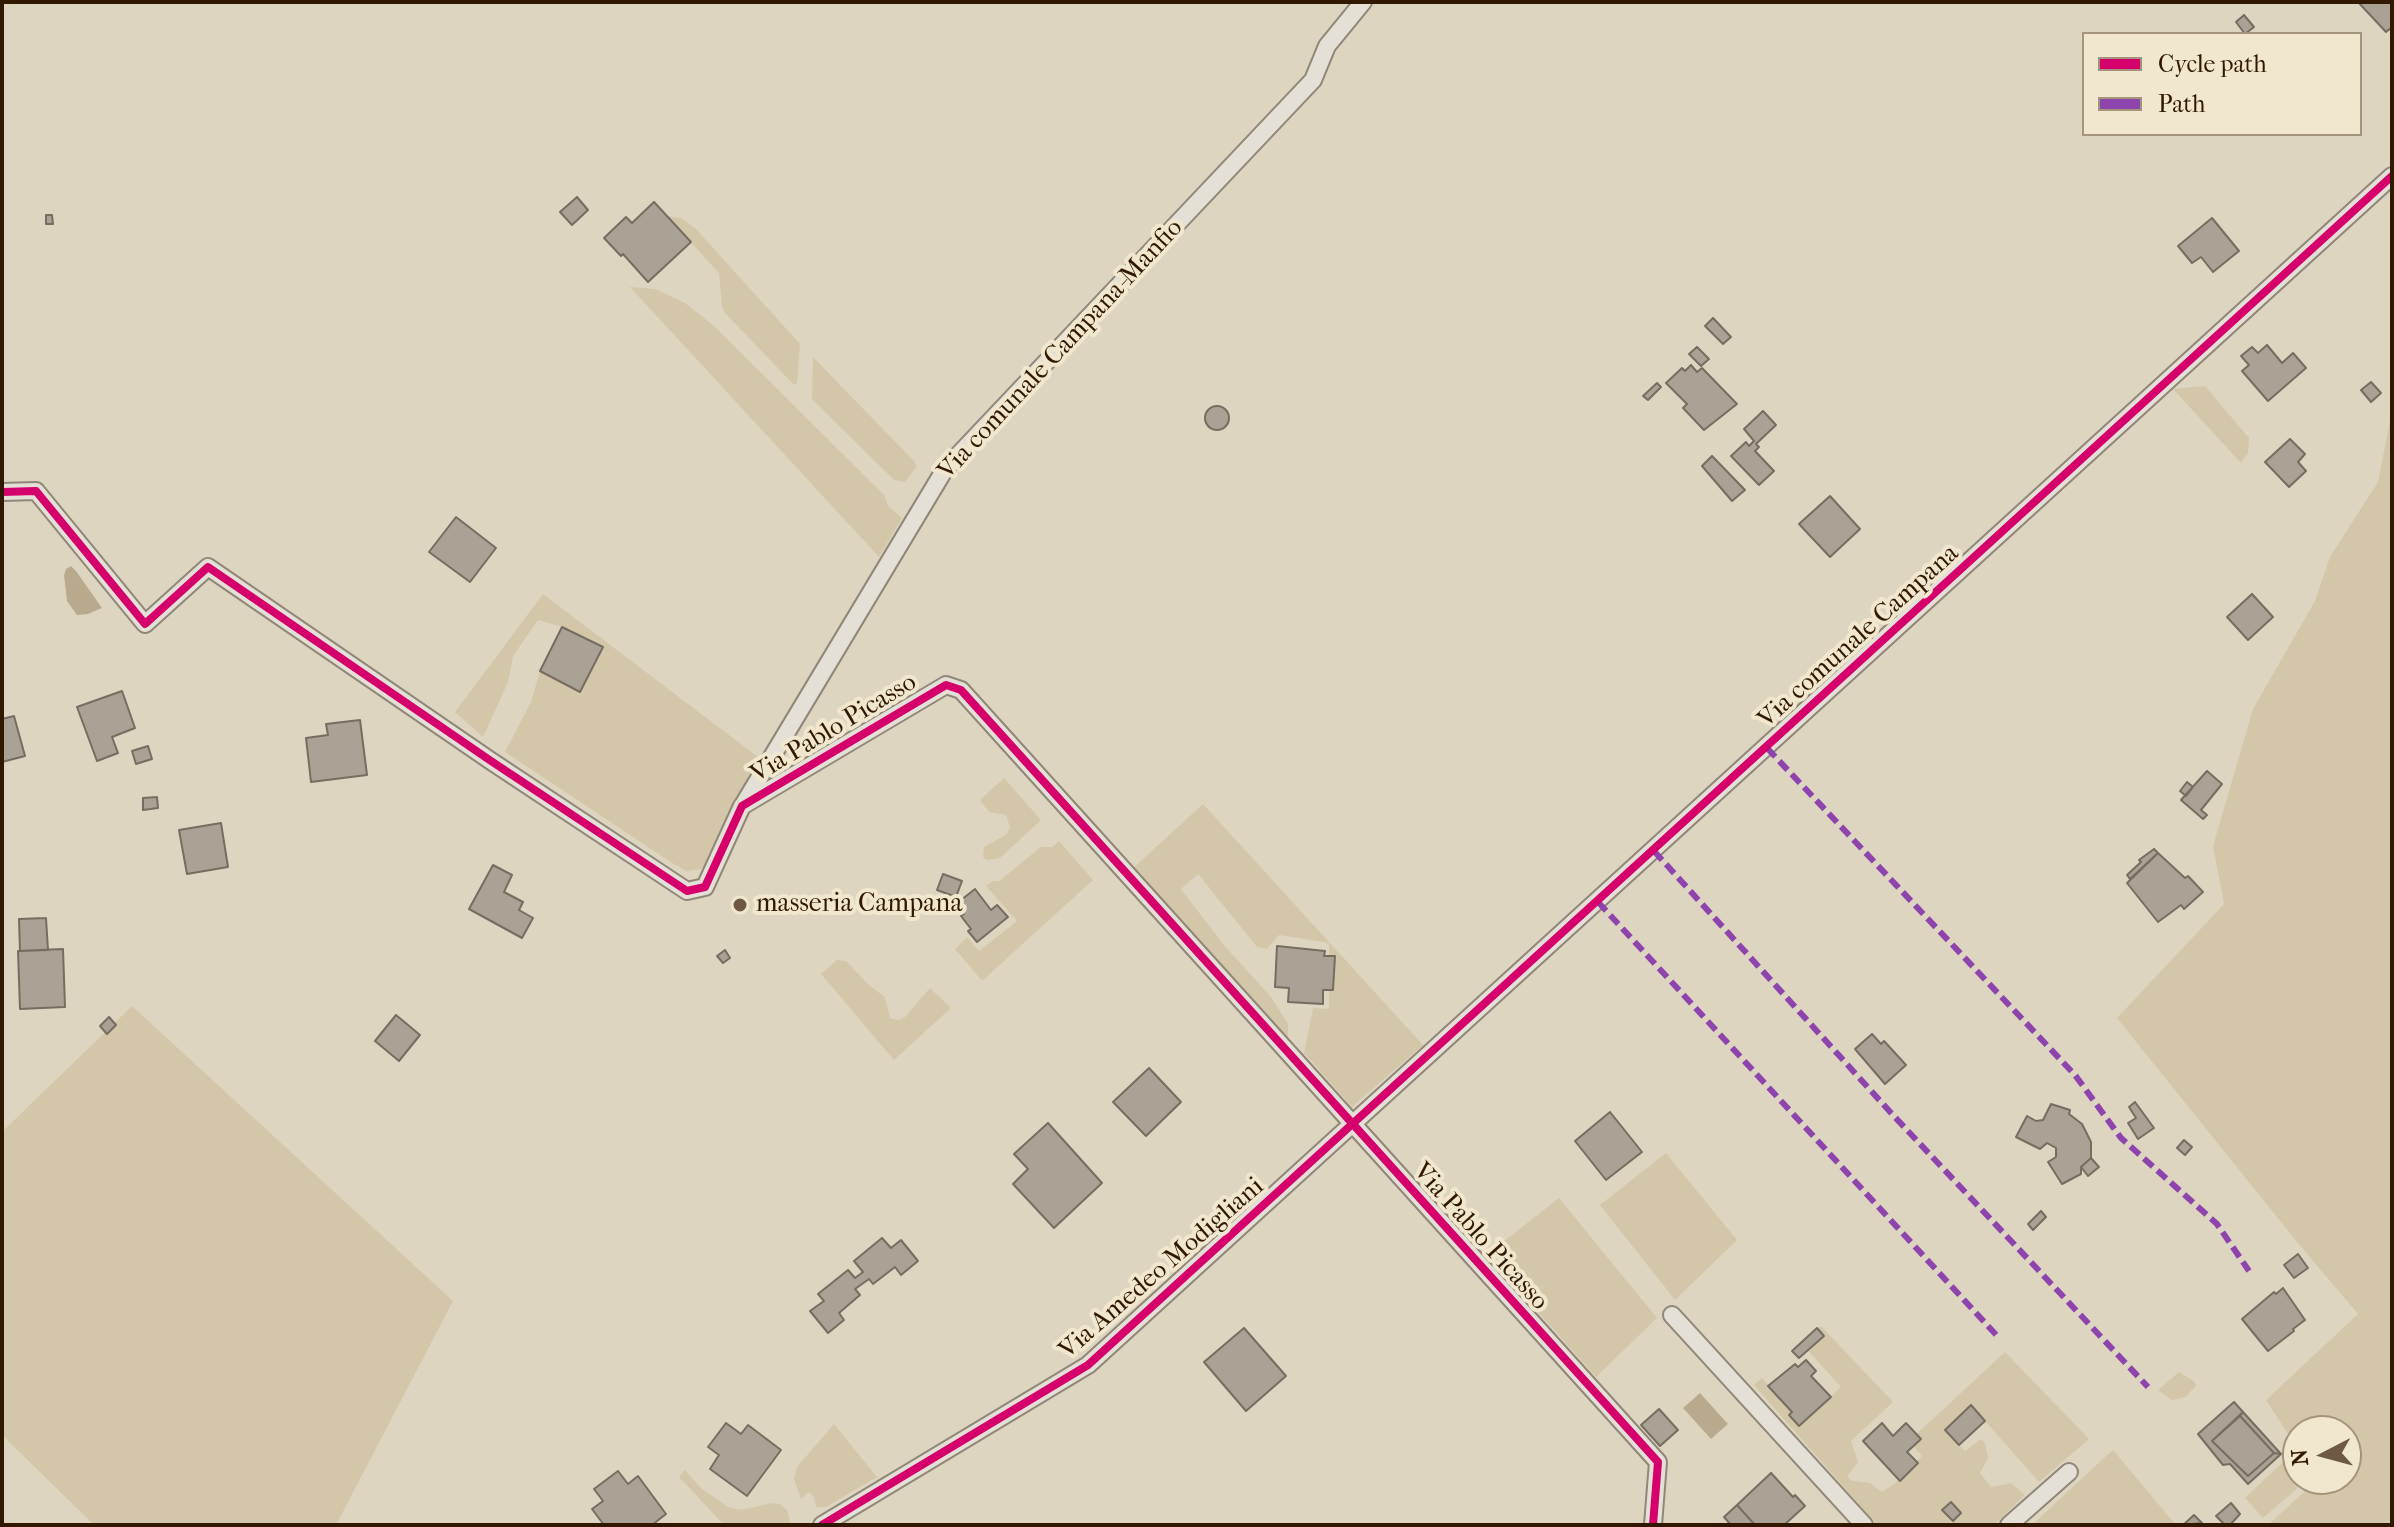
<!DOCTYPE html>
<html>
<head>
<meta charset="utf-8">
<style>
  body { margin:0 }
  #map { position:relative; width:2394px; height:1527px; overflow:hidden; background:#ded5c1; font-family:"IM FELL French Canon",serif }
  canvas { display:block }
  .frame { position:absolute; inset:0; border:4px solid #311800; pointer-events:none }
  .legend { position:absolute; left:2082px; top:32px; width:280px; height:104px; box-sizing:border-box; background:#f1e7cf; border:2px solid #a4947c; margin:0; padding:10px 14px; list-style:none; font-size:24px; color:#311800 }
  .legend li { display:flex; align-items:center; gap:16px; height:40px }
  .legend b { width:40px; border:2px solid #a4947c }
  .north { position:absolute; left:2282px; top:1415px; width:80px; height:80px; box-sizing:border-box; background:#f1e7cf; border:2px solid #a4947c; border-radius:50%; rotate:264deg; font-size:22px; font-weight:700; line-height:32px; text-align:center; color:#311800 }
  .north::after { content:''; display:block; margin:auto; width:28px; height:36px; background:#6e5a44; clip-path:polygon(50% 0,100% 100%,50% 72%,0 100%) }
</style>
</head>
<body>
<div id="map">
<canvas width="2394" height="1527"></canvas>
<div class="frame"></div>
<ul class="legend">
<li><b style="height:10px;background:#d6006c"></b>Cycle path</li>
<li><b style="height:10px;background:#8e44ad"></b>Path</li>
</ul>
<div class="north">N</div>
</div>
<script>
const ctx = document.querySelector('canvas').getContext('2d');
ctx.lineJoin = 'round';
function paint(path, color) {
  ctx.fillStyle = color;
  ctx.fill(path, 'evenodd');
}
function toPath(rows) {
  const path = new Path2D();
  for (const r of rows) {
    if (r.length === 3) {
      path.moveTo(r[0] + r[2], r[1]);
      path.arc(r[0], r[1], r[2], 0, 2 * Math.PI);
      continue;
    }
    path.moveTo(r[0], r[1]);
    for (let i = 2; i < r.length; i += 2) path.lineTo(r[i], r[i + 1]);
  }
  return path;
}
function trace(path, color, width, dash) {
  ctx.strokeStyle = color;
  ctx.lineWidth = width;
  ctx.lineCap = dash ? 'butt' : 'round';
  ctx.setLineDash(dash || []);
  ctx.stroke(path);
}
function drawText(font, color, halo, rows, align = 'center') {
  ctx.font = font + ' "IM FELL French Canon",serif';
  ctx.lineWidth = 8;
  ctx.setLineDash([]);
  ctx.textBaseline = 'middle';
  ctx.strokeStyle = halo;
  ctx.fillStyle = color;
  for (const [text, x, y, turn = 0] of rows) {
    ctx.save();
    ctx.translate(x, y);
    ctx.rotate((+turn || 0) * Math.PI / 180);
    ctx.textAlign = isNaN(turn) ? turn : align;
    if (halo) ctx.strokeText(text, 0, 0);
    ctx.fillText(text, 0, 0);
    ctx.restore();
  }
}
const green = toPath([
  [667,216,681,218,695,228,800,344,797,383,794,385,725,313,722,307,719,273],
  [630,287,655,289,685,303,714,326,884,495,888,506,902,518,879,557],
  [813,357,913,460,917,466,905,482,894,480,812,399],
  [2205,386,2249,438,2248,453,2241,463,2173,389],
  [2392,411,2392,1525,2268,1525,2318,1479,2346,1479,2346,1431,2298,1431,2298,1449,2266,1400,2358,1314,2297,1242,2117,1018,2224,904,2213,846,2253,709,2315,601,2330,557,2378,482],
  [543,594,758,757,702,869,686,871,669,861,505,752,531,702,540,671,580,691,602,647,562,627,538,620,513,656,508,682,483,737,455,712],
  [1004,778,1041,820,1000,858,987,860,983,857,984,847,1007,834,1010,827,1006,815,989,812,980,800],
  [1203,804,1423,1045,1352,1107,1304,1053,1313,1008,1329,1009,1329,943,1279,935,1267,949,1257,947,1198,874,1181,889,1223,944,1271,997,1288,1024,1288,1040,1130,871],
  [1059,841,1093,880,982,981,955,949,967,937,979,951,1017,921,986,886,993,881,999,881,1041,847,1052,847],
  [837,960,846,961,869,985,885,997,890,1018,899,1020,905,1017,930,988,951,1008,894,1060,821,974],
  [132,1006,453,1301,336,1525,94,1525,2,1435,2,1132],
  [1666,1153,1737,1240,1675,1300,1600,1205],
  [1559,1198,1657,1318,1596,1377,1498,1267,1499,1245],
  [1821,1326,1893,1402,1851,1441,1858,1462,1847,1477,1853,1481,1870,1483,1882,1492,1894,1484,1922,1456,1909,1441,2005,1352,2089,1439,2039,1482,1971,1405,1945,1430,1965,1451,1981,1439,1985,1443,1988,1458,1980,1473,1991,1487,2011,1483,2025,1495,1994,1525,1877,1525,1754,1385,1762,1378,1803,1422,1841,1387,1801,1343],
  [2179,1372,2194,1381,2196,1386,2185,1397,2172,1400,2158,1390],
  [834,1424,877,1477,826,1507,816,1507,814,1497,809,1492,801,1499,794,1479,797,1467],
  [2113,1450,2176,1525,2032,1525,2106,1456],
  [2289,1456,2298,1465,2298,1479,2308,1479,2263,1518,2245,1498],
  [685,1470,701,1488,728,1507,741,1510,772,1503,780,1504,787,1510,791,1525,724,1525,679,1477]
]);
const water = toPath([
  [71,566,76,571,102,608,88,614,77,615,67,601,64,575,66,569],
  [1700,1393,1728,1424,1711,1439,1683,1408]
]);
const building = toPath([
  [2358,2,2392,2,2392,27,2386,32,2358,2],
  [2244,15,2254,27,2245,34,2236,22,2244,15],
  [577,197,588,210,572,225,560,212,577,197],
  [654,202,691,242,648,282,623,254,621,256,604,238,626,217,632,223,654,202],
  [46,215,52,215,53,224,46,224,46,215],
  [2212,218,2239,251,2213,272,2201,257,2192,263,2178,246,2212,218],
  [1713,318,1731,337,1723,344,1705,326,1713,318],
  [2267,345,2282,363,2293,353,2306,368,2268,401,2242,371,2249,365,2241,356,2252,347,2258,353,2267,345],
  [1697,347,1709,359,1701,366,1689,354,1697,347],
  [1691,365,1697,372,1702,368,1737,404,1704,430,1683,408,1687,404,1666,383,1682,368,1685,371,1691,365],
  [2371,382,2381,393,2371,402,2361,390,2371,382],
  [1657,383,1661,387,1648,400,1643,396,1657,383],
  [1217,418,12],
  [1763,411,1776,425,1756,444,1759,447,1755,451,1774,471,1759,485,1731,456,1746,442,1749,446,1754,441,1744,429,1763,411],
  [2290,439,2305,454,2298,462,2306,471,2289,487,2265,462,2290,439],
  [1712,456,1745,490,1732,501,1702,466,1712,456],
  [1830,496,1860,529,1830,557,1799,524,1830,496],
  [456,517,496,548,470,582,429,552,456,517],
  [2252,594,2273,617,2248,640,2227,617,2252,594],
  [562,627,603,647,580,692,540,671,562,627],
  [122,691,135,728,112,737,118,753,97,761,77,707,122,691],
  [14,716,25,756,2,762,2,719,14,716],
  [360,720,367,775,311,782,306,738,328,735,326,724,360,720],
  [148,746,152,759,136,764,132,751,148,746],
  [2207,771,2222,784,2201,810,2207,815,2203,819,2181,800,2207,771],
  [2187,782,2193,787,2186,796,2180,791,2187,782],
  [157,797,158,808,143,810,143,798,157,797],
  [221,823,228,867,187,874,179,830,221,823],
  [2154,849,2158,853,2130,879,2127,875,2141,862,2139,860,2154,849],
  [2158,853,2185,878,2188,876,2203,892,2184,909,2181,905,2158,922,2127,883,2158,853],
  [493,865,512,875,504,892,523,902,519,910,533,918,522,938,469,909,493,865],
  [943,874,962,881,956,897,937,890,943,874],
  [975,889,991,910,997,905,1008,917,977,942,968,931,971,929,961,916,964,914,956,904,975,889],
  [46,918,48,950,20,951,19,919,46,918],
  [1277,946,1325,951,1324,956,1335,956,1333,990,1323,990,1323,1004,1288,1002,1289,988,1275,987,1277,946],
  [63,949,65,1007,20,1009,18,951,63,949],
  [725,950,730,958,723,963,717,956,725,950],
  [396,1015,420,1035,399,1061,375,1041,396,1015],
  [109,1017,116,1025,107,1034,100,1026,109,1017],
  [1872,1034,1881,1044,1884,1041,1906,1065,1885,1084,1855,1049,1872,1034],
  [1149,1068,1181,1102,1146,1136,1113,1102,1149,1068],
  [2135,1102,2154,1128,2138,1139,2128,1123,2136,1118,2129,1107,2135,1102],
  [2051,1104,2070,1110,2069,1114,2082,1124,2091,1142,2091,1158,2081,1167,2081,1174,2062,1184,2048,1162,2056,1157,2056,1148,2047,1143,2040,1149,2016,1137,2027,1116,2036,1121,2043,1120,2051,1104],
  [1610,1112,1642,1152,1606,1180,1575,1141,1610,1112],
  [1048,1123,1102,1183,1054,1228,1013,1184,1028,1169,1014,1154,1048,1123],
  [2184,1140,2192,1147,2185,1155,2177,1148,2184,1140],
  [2091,1158,2099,1167,2088,1176,2081,1167,2091,1158],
  [2041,1211,2046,1217,2033,1230,2028,1224,2041,1211],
  [882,1238,891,1248,901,1240,918,1261,901,1275,895,1267,873,1284,869,1279,855,1289,860,1295,839,1313,844,1320,828,1333,810,1311,824,1301,818,1294,848,1270,855,1278,863,1272,854,1261,882,1238],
  [2298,1254,2308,1268,2294,1278,2284,1265,2298,1254],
  [2283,1288,2305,1320,2293,1329,2294,1331,2268,1351,2242,1319,2274,1292,2276,1294,2283,1288],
  [1244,1328,1286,1376,1246,1411,1204,1362,1244,1328],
  [1817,1328,1824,1336,1799,1358,1792,1351,1817,1328],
  [1806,1360,1816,1371,1811,1376,1831,1397,1799,1426,1789,1415,1792,1412,1768,1386,1795,1364,1798,1367,1806,1360],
  [2234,1402,2243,1412,2212,1441,2248,1476,2274,1453,2281,1454,2248,1484,2230,1464,2223,1465,2198,1434,2234,1402],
  [1971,1405,1985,1421,1959,1445,1945,1430,1971,1405],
  [1659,1409,1678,1430,1660,1446,1641,1425,1659,1409],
  [2243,1412,2281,1454,2274,1453,2240,1416,2243,1412],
  [2240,1416,2274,1453,2248,1476,2212,1441,2240,1416],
  [726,1423,741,1434,748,1425,781,1450,747,1496,710,1469,719,1455,708,1447,726,1423],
  [1882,1423,1893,1436,1906,1423,1921,1439,1907,1452,1918,1463,1900,1481,1863,1441,1882,1423],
  [618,1471,628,1484,638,1476,666,1514,652,1525,604,1525,592,1509,603,1501,594,1489,618,1471],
  [1771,1473,1793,1497,1795,1495,1805,1506,1784,1525,1755,1525,1737,1505,1771,1473],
  [1951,1502,1961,1513,1953,1521,1942,1510,1951,1502],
  [2231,1503,2240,1514,2230,1525,2225,1525,2216,1516,2231,1503],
  [1737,1505,1755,1525,1731,1525,1724,1517,1737,1505],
  [2194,1515,2202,1523,2183,1525,2194,1515]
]);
const street = toPath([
  [2,492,36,491,145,624,208,567,491,761,687,891,705,887,742,806,946,685,961,690,1658,1462,1653,1525],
  [743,805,945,469,1313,80,1327,46,1363,2],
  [1672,1315,1864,1525],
  [822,1525,1088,1365,2392,176],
  [2009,1525,2069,1472]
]);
const quiet = toPath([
  [2,205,4,205],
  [1767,748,2075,1075,2121,1138,2217,1224,2249,1271],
  [1654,851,1892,1114,2148,1387],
  [1598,902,2000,1339]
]);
const cycleway = toPath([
  [2,492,36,491,145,624,208,567,491,761,687,891,705,887,742,806,946,685,961,690,1658,1462,1653,1525],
  [822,1525,1088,1365,2392,176]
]);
const markers = [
  [740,905,8,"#6e5a44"]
];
const streetNames = [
  ["Via comunale Campana-Manfio",1061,350,-47],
  ["Via comunale Campana",1859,637,-42],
  ["Via Pablo Picasso",834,729,-31],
  ["Via Pablo Picasso",1480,1237,48],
  ["Via Amedeo Modigliani",1162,1269,-41]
];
const poiNames = [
  ["masseria Campana",756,905]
];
paint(green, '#d4c6a9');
paint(water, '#baaa8d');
paint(building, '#aaa294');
trace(building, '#766d60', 2);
trace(street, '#8f8778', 20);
trace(street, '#e5e0d6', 16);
trace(quiet, '#8e44ad', 6, [12, 6]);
trace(cycleway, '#d6006c', 8);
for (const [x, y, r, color] of markers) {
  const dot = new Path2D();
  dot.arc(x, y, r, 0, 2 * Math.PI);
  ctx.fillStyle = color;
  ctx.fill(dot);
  trace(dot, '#f1e7cf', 3);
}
drawText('26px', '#311800', '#f1e7cf', streetNames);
drawText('26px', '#311800', '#f1e7cf', poiNames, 'left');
</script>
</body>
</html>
